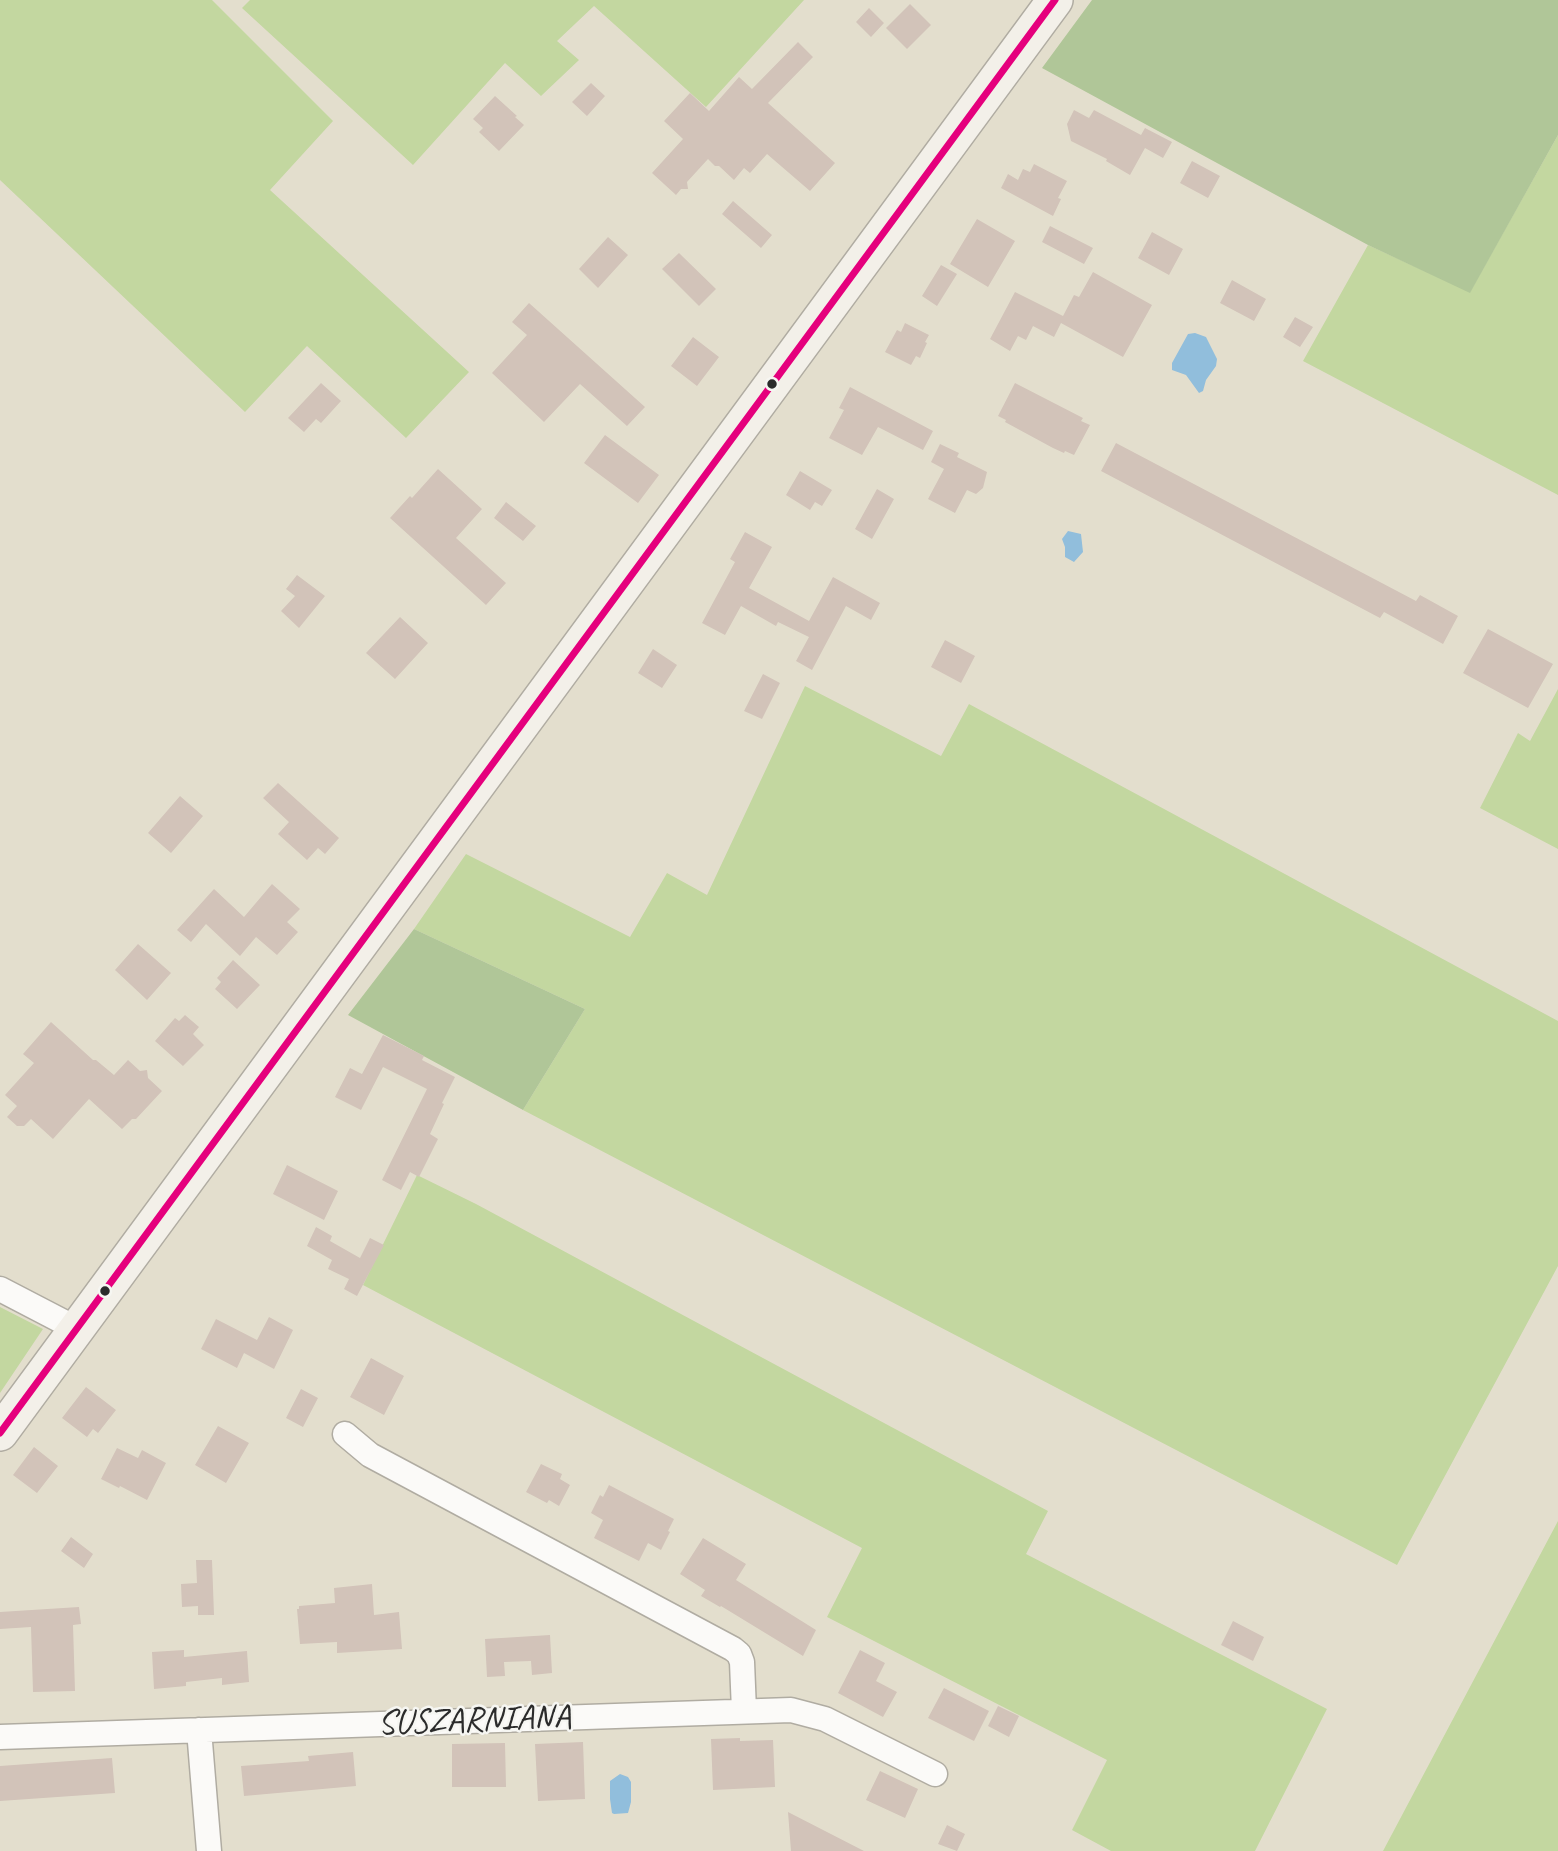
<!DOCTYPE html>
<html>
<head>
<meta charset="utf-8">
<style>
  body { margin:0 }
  canvas { display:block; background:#e3decd }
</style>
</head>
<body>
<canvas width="1558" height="1851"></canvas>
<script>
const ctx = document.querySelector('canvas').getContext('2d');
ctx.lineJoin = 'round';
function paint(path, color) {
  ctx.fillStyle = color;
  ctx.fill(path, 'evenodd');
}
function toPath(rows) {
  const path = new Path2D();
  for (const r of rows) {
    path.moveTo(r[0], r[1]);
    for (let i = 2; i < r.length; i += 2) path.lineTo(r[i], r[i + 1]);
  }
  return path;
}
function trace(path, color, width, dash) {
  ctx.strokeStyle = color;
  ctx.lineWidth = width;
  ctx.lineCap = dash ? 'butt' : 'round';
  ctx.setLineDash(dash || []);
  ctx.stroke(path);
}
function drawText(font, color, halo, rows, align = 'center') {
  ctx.font = font + ' Caveat,sans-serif';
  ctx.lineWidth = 5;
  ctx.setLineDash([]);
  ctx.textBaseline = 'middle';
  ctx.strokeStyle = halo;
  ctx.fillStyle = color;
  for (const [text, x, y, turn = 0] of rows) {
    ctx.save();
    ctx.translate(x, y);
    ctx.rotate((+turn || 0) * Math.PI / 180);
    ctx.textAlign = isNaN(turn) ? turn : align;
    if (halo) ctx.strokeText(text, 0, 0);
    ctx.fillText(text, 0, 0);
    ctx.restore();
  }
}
const green = toPath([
  [0,0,212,0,333,121,270,190,469,372,406,438,307,346,245,412,0,180],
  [250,0,804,0,706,107,594,6,557,41,579,60,541,96,505,63,413,165,242,8],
  [1558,135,1558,495,1303,361,1368,245,1470,292],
  [805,686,941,756,969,704,1558,1021,1558,1266,1397,1565,523,1110,585,1009,414,929,466,854,630,937,667,873,707,895],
  [1558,689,1558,849,1480,808,1518,733,1530,741],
  [417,1175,476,1204,1048,1511,1026,1554,1327,1709,1255,1851,1111,1851,1072,1830,1107,1760,827,1617,862,1548,363,1285],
  [0,1307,43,1329,0,1393],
  [1558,1521,1558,1851,1383,1851]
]);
const forest = toPath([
  [1092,0,1558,0,1558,135,1470,293,1368,245,1042,68],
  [414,929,585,1009,523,1110,348,1015]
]);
const water = toPath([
  [1195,333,1206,337,1217,359,1216,366,1206,380,1203,391,1199,393,1186,375,1172,370,1172,363,1188,334],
  [1068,531,1081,534,1083,552,1074,562,1065,557,1065,547,1062,539],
  [620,1774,628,1777,631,1782,631,1802,628,1813,614,1814,612,1813,610,1799,610,1781]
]);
const building = toPath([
  [910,4,931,25,907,49,886,28],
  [869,8,884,23,871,37,856,22],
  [798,42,813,57,768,103,835,163,810,191,767,154,750,173,744,168,734,180,719,166,715,166,708,159,687,182,688,189,681,189,676,195,652,173,683,139,664,121,690,93,709,111,739,77,752,89],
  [591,83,605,96,587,116,572,102],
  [495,96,517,116,515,117,524,125,499,151,479,132,483,128,473,119],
  [1074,110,1089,118,1094,110,1141,135,1145,128,1172,142,1163,158,1145,148,1130,175,1106,161,1107,159,1071,141,1067,124],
  [1192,161,1220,176,1208,198,1180,183],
  [1034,164,1067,181,1058,198,1061,199,1053,216,1001,188,1008,174,1018,180,1023,169,1030,172],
  [733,201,772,235,761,248,722,214],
  [977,219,1015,241,988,287,950,264],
  [1050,226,1093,248,1084,264,1042,242],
  [1152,232,1183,249,1169,275,1138,258],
  [608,237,628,255,598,288,579,269],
  [679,253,716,289,699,306,662,269],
  [941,265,957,274,937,306,922,296],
  [1093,272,1152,305,1123,357,1061,323,1054,337,1033,326,1026,340,1018,336,1010,351,990,339,1015,292,1063,316,1074,295,1079,297],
  [1232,280,1266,299,1254,321,1220,303],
  [529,303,645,407,627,426,580,384,544,422,492,373,527,335,512,322],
  [1295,317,1313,327,1300,347,1283,337],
  [905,323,929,335,925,342,927,343,920,358,916,356,911,365,885,352,897,330,901,332],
  [693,337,719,357,697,386,671,366],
  [321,383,341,401,321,423,316,419,304,432,288,418],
  [1015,383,1083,418,1081,421,1090,425,1074,455,1065,451,1064,453,1053,448,1005,422,1006,420,998,416],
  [850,387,933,431,923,450,878,427,862,455,829,438,844,410,839,408],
  [605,435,659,475,638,503,584,463],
  [1116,443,1416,601,1420,595,1458,616,1443,644,1384,612,1380,618,1101,471],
  [940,444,959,453,957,457,987,472,983,488,976,494,967,490,955,513,928,499,944,469,931,462],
  [438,469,482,509,456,538,506,583,486,605,390,518,410,496,412,498],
  [800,471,832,490,822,506,815,502,810,510,786,495],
  [877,489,894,499,872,539,855,529],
  [506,502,536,526,523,541,494,518],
  [745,532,772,547,749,588,809,621,833,577,880,603,871,620,846,606,812,670,796,661,809,637,778,622,776,626,741,606,725,635,702,623,735,562,730,559],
  [297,575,325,596,299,628,281,611,295,596,286,589],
  [400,617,428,643,395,679,366,653],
  [1488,629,1553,664,1528,708,1463,673],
  [945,640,975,656,961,683,931,667],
  [653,649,677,665,662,688,638,673],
  [763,674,780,683,762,719,744,711],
  [278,783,339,838,325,854,318,848,307,860,278,834,289,822,263,798],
  [180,796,203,816,171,853,148,833],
  [272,884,300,909,287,922,298,932,277,955,256,937,240,956,206,924,191,942,177,930,214,889,244,917],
  [138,944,171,973,147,1000,115,970],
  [233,960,260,985,237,1009,215,989,221,982,217,978],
  [185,1015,199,1027,193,1034,204,1045,183,1066,155,1041,175,1018,179,1021],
  [51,1022,93,1060,96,1060,114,1075,128,1060,140,1071,147,1070,148,1078,162,1091,136,1119,132,1119,122,1129,89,1099,53,1139,31,1119,24,1126,17,1126,7,1117,17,1106,5,1095,34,1063,23,1054],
  [383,1035,424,1056,422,1060,455,1077,442,1103,444,1104,430,1134,438,1139,419,1177,410,1172,401,1190,382,1180,427,1089,383,1067,361,1110,335,1097,350,1068,362,1074],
  [287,1165,338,1191,324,1220,273,1194],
  [316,1227,332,1236,330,1241,360,1258,370,1238,384,1245,357,1296,344,1289,349,1279,328,1269,332,1260,307,1246],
  [269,1317,293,1330,274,1369,244,1353,237,1368,201,1349,216,1319,257,1340],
  [371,1358,404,1376,384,1415,350,1397],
  [86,1387,116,1410,98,1433,93,1429,87,1437,62,1418],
  [301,1389,318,1398,303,1427,286,1418],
  [218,1426,249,1443,226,1483,195,1465],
  [34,1447,58,1466,37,1493,13,1475],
  [117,1448,138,1458,142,1450,166,1463,147,1500,120,1486,119,1488,101,1479],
  [541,1464,562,1474,560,1479,570,1485,559,1506,549,1500,547,1503,526,1492],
  [609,1485,674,1519,668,1531,670,1532,661,1550,648,1543,639,1561,594,1538,603,1520,591,1513,600,1495,603,1497],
  [71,1537,93,1554,84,1568,61,1551],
  [703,1538,746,1564,736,1580,816,1630,803,1656,721,1606,720,1607,701,1596,705,1590,680,1574],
  [196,1560,212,1560,214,1615,198,1615,198,1606,182,1607,181,1584,197,1583],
  [372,1584,374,1615,399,1612,402,1649,337,1653,337,1642,300,1644,297,1609,299,1609,299,1606,335,1603,334,1588],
  [79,1607,81,1624,73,1625,75,1691,33,1692,31,1627,0,1629,0,1612],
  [1233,1621,1264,1637,1253,1661,1221,1645],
  [550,1635,552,1673,532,1675,531,1661,504,1662,505,1676,487,1677,485,1639],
  [184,1650,184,1657,247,1651,249,1682,222,1685,222,1678,186,1682,186,1686,154,1689,152,1652],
  [860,1650,885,1663,876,1681,897,1692,883,1717,838,1693],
  [944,1688,989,1711,974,1741,928,1718],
  [998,1706,1019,1716,1009,1737,988,1726],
  [740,1738,740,1741,773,1740,775,1787,713,1790,711,1739],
  [583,1742,585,1799,538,1801,535,1744],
  [505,1743,506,1787,452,1787,452,1744],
  [353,1752,356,1786,244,1796,241,1766,309,1761,308,1756],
  [112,1758,115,1793,0,1801,0,1766],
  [880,1771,918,1789,905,1818,866,1800],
  [788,1812,864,1851,791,1851],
  [947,1825,965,1834,957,1851,938,1844]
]);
const street = toPath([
  [0,1289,77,1329],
  [345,1434,370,1455,733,1649,739,1654,742,1662,744,1711],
  [199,1730,209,1851],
  [0,1737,791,1710,825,1719,935,1774]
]);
const secondary = toPath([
  [0,1433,1055,0]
]);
const bus1 = toPath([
  [0,1433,1055,0]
]);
const markers = [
  [772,384,6,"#2b2b2b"],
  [105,1291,6,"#2b2b2b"]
];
const streetNames = [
  ["SUSZARNIANA",474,1721,-2]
];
paint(green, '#c3d7a0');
paint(forest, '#b0c698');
paint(water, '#91bedc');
paint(building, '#d2c3b9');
trace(street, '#b0aca2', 27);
trace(secondary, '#b0aca2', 38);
trace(street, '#fbfaf8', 24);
trace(secondary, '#f3f0e9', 35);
trace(bus1, '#e5007d', 7);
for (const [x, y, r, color] of markers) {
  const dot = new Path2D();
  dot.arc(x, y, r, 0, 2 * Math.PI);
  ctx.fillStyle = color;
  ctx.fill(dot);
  trace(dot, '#f6f6f2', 2.5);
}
drawText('35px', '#2b2b2b', '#f6f6f2', streetNames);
</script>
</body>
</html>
